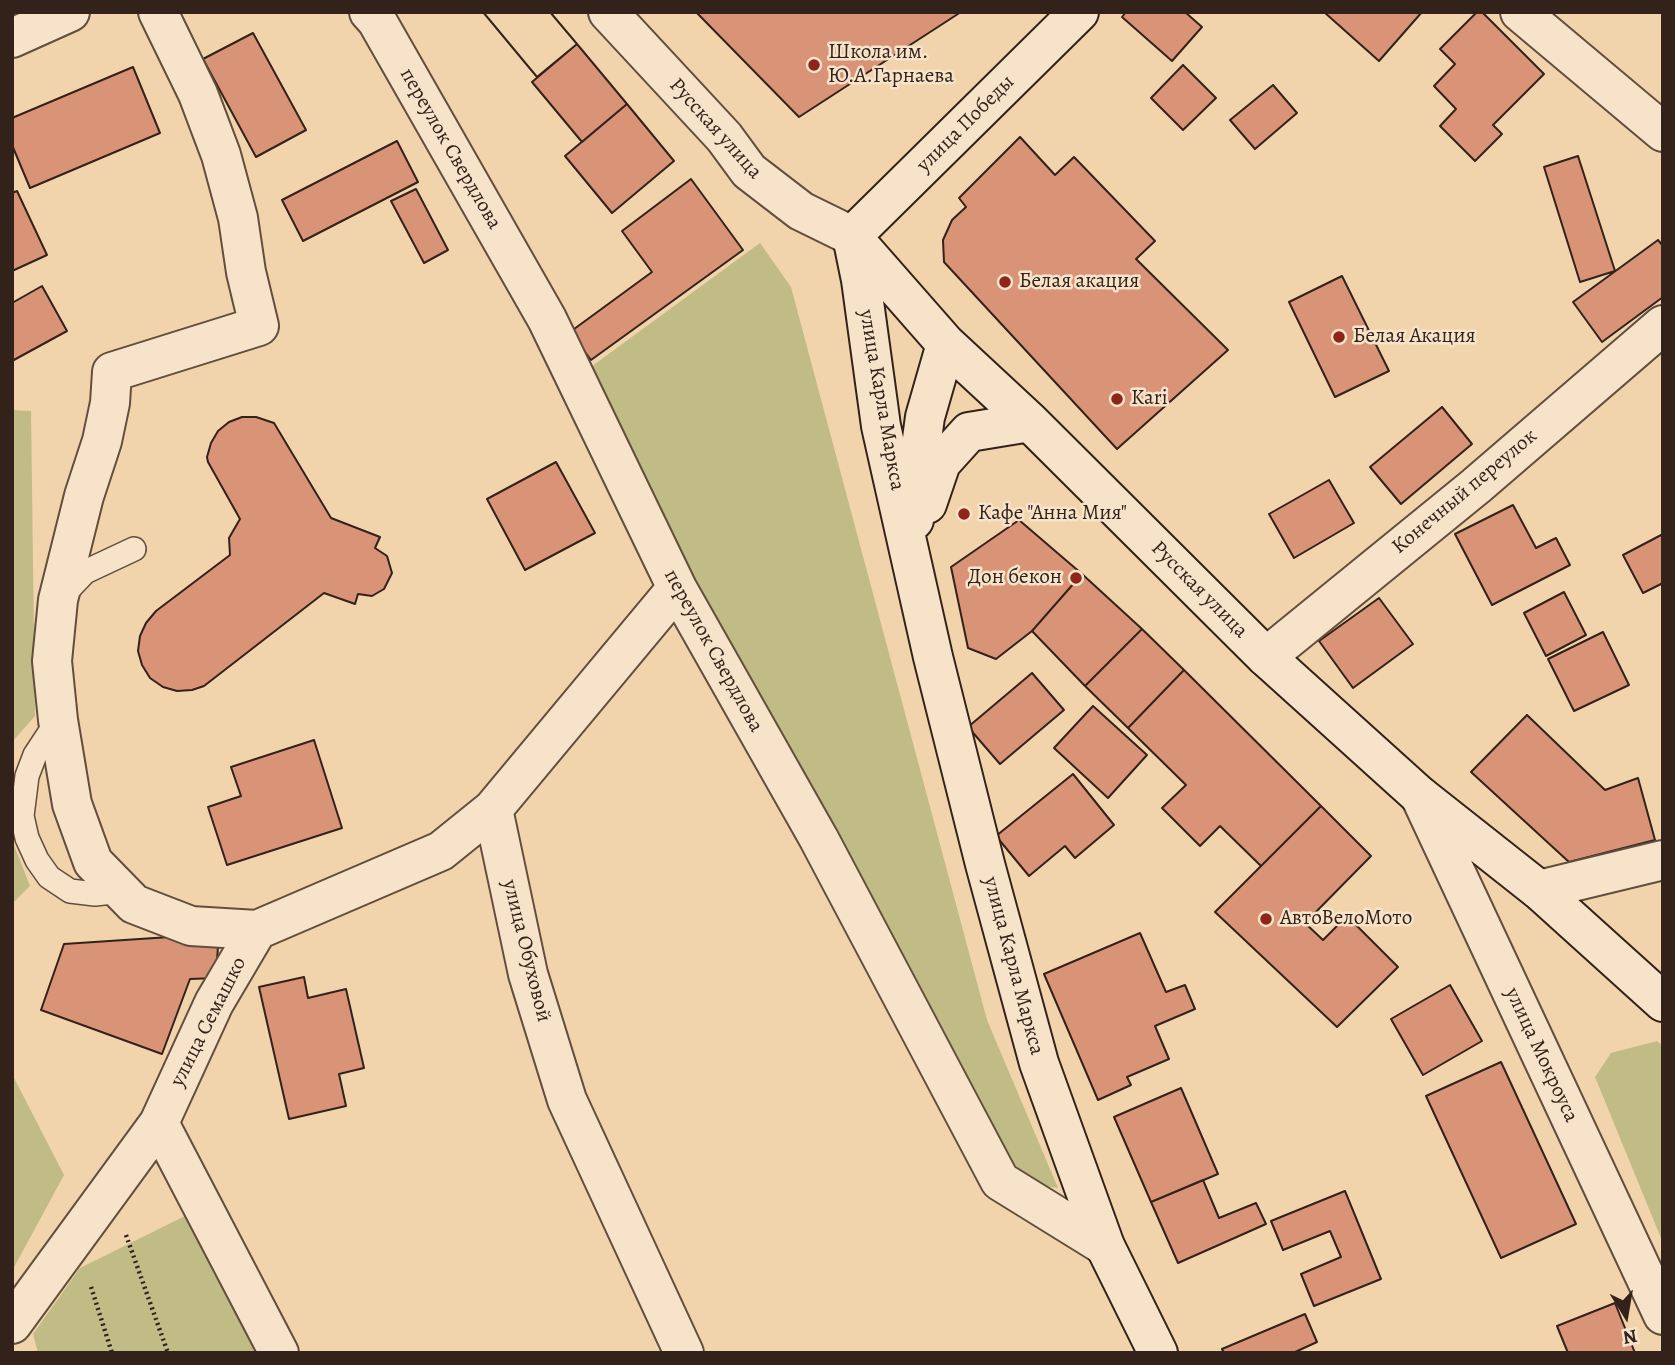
<!DOCTYPE html>
<html>
<head>
<meta charset="utf-8">
<style>
  body { margin:0 }
  #map { position:relative; width:1675px; height:1365px; overflow:hidden; background:#f1d4ac; font-family:Alegreya,serif }
  canvas { display:block }
  .frame { position:absolute; inset:0; border:14px solid #32221a; pointer-events:none }
  .north { position:absolute; left:1591px; top:1281px; width:70px; height:70px; -webkit-text-stroke:5px #f6e3c9; paint-order:stroke; rotate:169deg; font-size:19px; font-weight:700; line-height:28px; text-align:center; color:#32221a }
  .north::after { content:''; display:block; margin:auto; width:24px; height:32px; background:#32221a; clip-path:polygon(50% 0,100% 100%,50% 72%,0 100%) }
</style>
</head>
<body>
<div id="map">
<canvas width="1675" height="1365"></canvas>
<div class="frame"></div>
<div class="north">N</div>
</div>
<script>
const ctx = document.querySelector('canvas').getContext('2d');
ctx.lineJoin = 'round';
function paint(path, color) {
  ctx.fillStyle = color;
  ctx.fill(path, 'evenodd');
}
function toPath(rows) {
  const path = new Path2D();
  for (const r of rows) {
    path.moveTo(r[0], r[1]);
    for (let i = 2; i < r.length; i += 2) path.lineTo(r[i], r[i + 1]);
  }
  return path;
}
function trace(path, color, width, dash) {
  ctx.strokeStyle = color;
  ctx.lineWidth = width;
  ctx.lineCap = dash ? 'butt' : 'round';
  ctx.setLineDash(dash || []);
  ctx.stroke(path);
}
function drawText(font, color, halo, rows, align = 'center') {
  ctx.font = font + ' Alegreya,serif';
  ctx.lineWidth = 5;
  ctx.setLineDash([]);
  ctx.textBaseline = 'middle';
  ctx.strokeStyle = halo;
  ctx.fillStyle = color;
  for (const [text, x, y, turn = 0] of rows) {
    ctx.save();
    ctx.translate(x, y);
    ctx.rotate((+turn || 0) * Math.PI / 180);
    ctx.textAlign = isNaN(turn) ? turn : align;
    if (halo) ctx.strokeText(text, 0, 0);
    ctx.fillText(text, 0, 0);
    ctx.restore();
  }
}
const green = toPath([
  [760,243,791,287,987,1020,1058,1188,1016,1182,580,375],
  [12,410,31,411,35,716,12,742],
  [12,840,30,886,12,904],
  [1657,1041,1663,1046,1663,1243,1595,1077,1611,1053],
  [12,1074,64,1175,12,1271],
  [191,1213,263,1353,38,1353,33,1334,80,1268]
]);
const building = toPath([
  [483,12,550,12,577,44,537,77,483,12],
  [483,12,550,12,577,44,537,77,483,12],
  [696,12,961,12,799,117,696,12],
  [1126,12,1185,12,1202,27,1172,61,1122,17,1126,12],
  [1324,12,1422,12,1379,61,1324,12],
  [1477,12,1482,12,1544,74,1493,125,1502,134,1475,161,1440,126,1456,109,1434,86,1455,64,1440,49,1477,12],
  [253,33,306,130,256,157,203,59,253,33],
  [577,44,627,104,582,142,532,82,577,44],
  [1183,65,1216,98,1183,130,1151,98,1183,65],
  [133,67,160,133,30,188,12,145,12,118,133,67],
  [1273,85,1297,113,1255,149,1230,120,1273,85],
  [627,104,674,161,612,213,565,156,627,104],
  [1020,137,1055,175,1074,157,1155,241,1136,259,1228,350,1117,449,944,262,943,240,952,220,966,207,959,198,1020,137],
  [397,141,418,182,303,241,282,200,397,141],
  [1578,156,1615,271,1580,282,1544,167,1578,156],
  [691,179,743,250,591,360,570,332,652,272,622,231,691,179],
  [416,189,448,250,424,263,391,201,416,189],
  [17,191,47,255,12,271,12,193,17,191],
  [1658,240,1663,246,1663,297,1602,342,1573,302,1658,240],
  [1342,276,1389,371,1335,397,1289,302,1342,276],
  [42,286,67,331,12,361,12,303,42,286],
  [1442,407,1472,444,1401,504,1370,467,1442,407],
  [242,417,256,417,274,423,331,518,380,537,375,548,387,556,392,573,384,589,372,596,358,594,355,604,324,593,204,686,192,690,177,691,163,687,150,678,142,665,138,651,140,636,146,623,156,611,230,555,229,538,240,519,208,462,207,457,211,443,218,431,229,422,242,417],
  [556,462,595,533,525,570,487,499,556,462],
  [1329,480,1354,523,1294,558,1269,514,1329,480],
  [1513,505,1536,548,1556,538,1570,565,1492,605,1455,534,1513,505],
  [1019,520,1082,574,1032,631,996,659,968,648,951,567,1019,520],
  [1663,534,1663,583,1643,593,1623,555,1663,534],
  [1082,574,1142,629,1085,686,1032,631,1082,574],
  [1564,592,1586,635,1546,656,1524,613,1564,592],
  [1379,598,1413,644,1353,688,1319,641,1379,598],
  [1142,629,1184,670,1128,728,1085,686,1142,629],
  [1603,632,1629,685,1574,711,1548,659,1603,632],
  [1184,670,1321,806,1261,866,1220,826,1200,846,1162,808,1186,785,1128,728,1184,670],
  [1032,673,1064,710,1000,764,968,727,1032,673],
  [1093,706,1147,755,1108,798,1054,748,1093,706],
  [1527,715,1605,790,1638,778,1655,840,1569,862,1471,772,1527,715],
  [314,740,342,828,227,865,208,807,241,796,231,767,314,740],
  [1073,774,1114,825,1075,858,1065,846,1029,876,996,836,1073,774],
  [1321,806,1371,856,1305,923,1323,940,1347,916,1398,967,1337,1027,1215,912,1321,806],
  [1140,933,1166,992,1185,985,1195,1009,1155,1026,1169,1059,1127,1077,1131,1085,1098,1100,1044,974,1140,933],
  [185,936,185,945,218,946,216,978,190,979,162,1054,41,1010,64,944,185,936],
  [304,977,308,998,346,989,364,1068,339,1074,346,1106,289,1119,259,987,304,977],
  [1450,985,1482,1041,1423,1075,1391,1019,1450,985],
  [1501,1062,1576,1224,1501,1258,1426,1096,1501,1062],
  [1181,1088,1218,1174,1151,1202,1114,1117,1181,1088],
  [1203,1180,1219,1218,1256,1203,1266,1224,1178,1263,1151,1202,1203,1180],
  [1345,1191,1381,1279,1314,1306,1301,1274,1341,1257,1330,1231,1283,1250,1271,1221,1345,1191],
  [1615,1303,1635,1353,1568,1353,1557,1326,1615,1303],
  [1305,1314,1317,1342,1293,1353,1224,1353,1222,1349,1305,1314]
]);
const path = toPath([
  [126,1235,168,1353],
  [91,1287,112,1353]
]);
const lane = toPath([
  [65,593,85,572,134,549],
  [58,720,35,755,27,776,22,816,27,838,37,860,49,877,70,891,95,894,121,891]
]);
const street = toPath([
  [158,12,198,94,221,155,238,218,246,272,259,326,112,372,110,403,102,441,84,496,58,600,52,661,58,720,72,804,93,862,134,904,191,926,257,930],
  [369,12,377,21,547,319,677,588,819,839,1000,1181,1105,1246],
  [608,12,724,137,749,171,801,211,852,236],
  [1520,12,1663,132],
  [12,38,70,12],
  [677,588,493,809,528,974,567,1100,684,1353],
  [1266,657,1476,486,1663,325],
  [1420,796,1663,1315],
  [1539,890,1663,860],
  [12,1324,159,1123],
  [279,1353,159,1123,214,1003,257,930,441,851,493,809]
]);
const secondary = toPath([
  [852,236,861,280,881,426,933,657,985,864,1039,1063,1105,1246,1158,1353],
  [852,236,1079,12],
  [853,238,946,344,1030,422,1266,657,1420,796,1539,890,1663,1002],
  [927,504,941,463,969,432,1030,422],
  [914,520,916,483,925,417,946,344]
]);
const markers = [
  [814,65,7,"#8f2418"],
  [1005,282,7,"#8f2418"],
  [1339,337,7,"#8f2418"],
  [1117,399,7,"#8f2418"],
  [964,514,7,"#8f2418"],
  [1076,578,7,"#8f2418"],
  [1266,919,7,"#8f2418"]
];
const poiNames = [
  ["Школа им.",828,53],
  ["Ю.А.Гарнаева",828,77],
  ["Белая акация",1019,282],
  ["Белая Акация",1353,337],
  ["Kari",1131,399],
  ["Кафе \"Анна Мия\"",978,514],
  ["Дон бекон",1062,578,"right"],
  ["АвтоВелоМото",1280,919]
];
const streetNames = [
  ["улица Победы",966,124,-45],
  ["Русская улица",715,129,48],
  ["переулок Свердлова",450,149,60],
  ["улица Карла Маркса",881,400,80],
  ["Конечный переулок",1465,492,-40],
  ["Русская улица",1199,590,45],
  ["переулок Свердлова",713,651,61],
  ["улица Обуховой",526,951,76],
  ["улица Карла Маркса",1013,966,75],
  ["улица Семашко",209,1022,-63],
  ["улица Мокроуса",1541,1055,65]
];
paint(green, '#c1bb85');
paint(building, '#d99376');
trace(building, '#32221a', 2);
trace(lane, '#624e3e', 26);
trace(street, '#624e3e', 42);
trace(secondary, '#32221a', 42);
trace(path, '#32221a', 4.5, [2, 3.5]);
trace(lane, '#f6e3c9', 23);
trace(street, '#f6e3c9', 38);
trace(secondary, '#f6e3c9', 38);
for (const [x, y, r, color] of markers) {
  const dot = new Path2D();
  dot.arc(x, y, r, 0, 2 * Math.PI);
  ctx.fillStyle = color;
  ctx.fill(dot);
  trace(dot, '#f6e3c9', 2.5);
}
drawText('21px', '#32221a', '#f6e3c9', poiNames, 'left');
drawText('21px', '#32221a', '#f6e3c9', streetNames);
</script>
</body>
</html>
